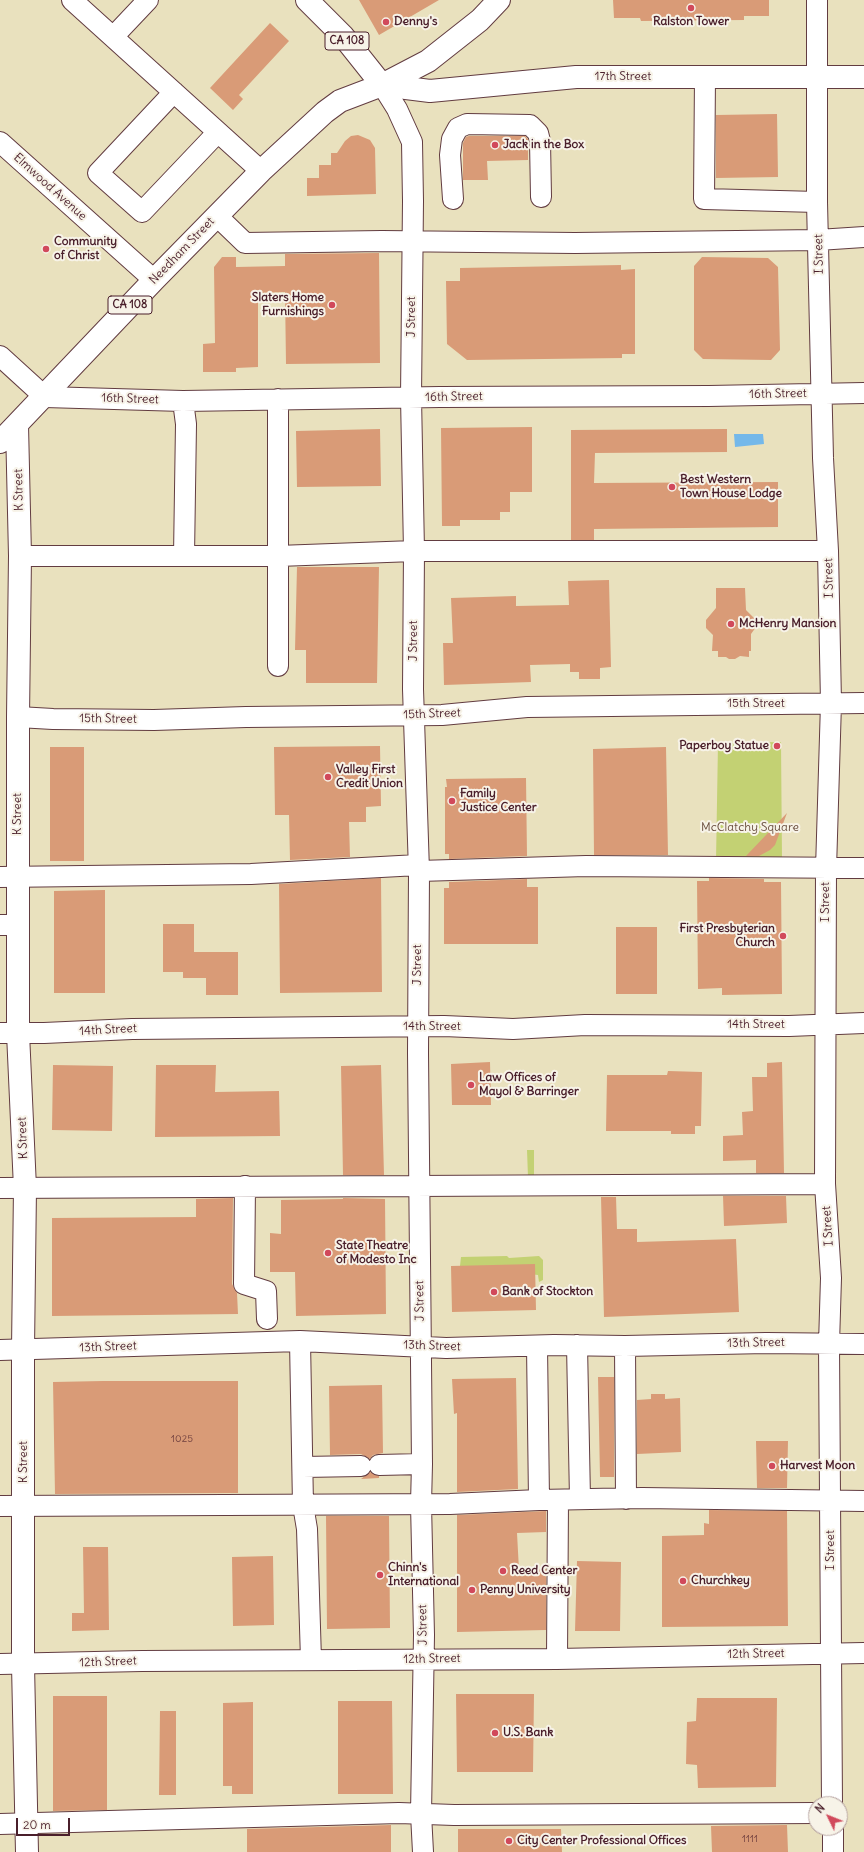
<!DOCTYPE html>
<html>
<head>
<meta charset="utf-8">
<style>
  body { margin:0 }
  #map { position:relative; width:864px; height:1852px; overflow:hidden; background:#e9e1be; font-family:Delius,sans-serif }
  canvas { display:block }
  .north { position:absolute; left:808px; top:1796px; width:40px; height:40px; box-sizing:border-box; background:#f7f3e8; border:1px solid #b29e9c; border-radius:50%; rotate:313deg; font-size:11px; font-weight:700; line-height:16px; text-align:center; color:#4a1f2b }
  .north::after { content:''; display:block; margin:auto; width:14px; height:18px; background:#d1495b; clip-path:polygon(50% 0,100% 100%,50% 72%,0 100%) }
  .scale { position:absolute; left:16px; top:1818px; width:54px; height:18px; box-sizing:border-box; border:2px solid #4a1f2b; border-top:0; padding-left:5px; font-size:12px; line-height:14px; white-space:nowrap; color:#4a1f2b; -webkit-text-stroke:3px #f7f3e8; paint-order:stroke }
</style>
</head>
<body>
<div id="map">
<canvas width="864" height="1852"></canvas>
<div class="north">N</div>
<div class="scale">20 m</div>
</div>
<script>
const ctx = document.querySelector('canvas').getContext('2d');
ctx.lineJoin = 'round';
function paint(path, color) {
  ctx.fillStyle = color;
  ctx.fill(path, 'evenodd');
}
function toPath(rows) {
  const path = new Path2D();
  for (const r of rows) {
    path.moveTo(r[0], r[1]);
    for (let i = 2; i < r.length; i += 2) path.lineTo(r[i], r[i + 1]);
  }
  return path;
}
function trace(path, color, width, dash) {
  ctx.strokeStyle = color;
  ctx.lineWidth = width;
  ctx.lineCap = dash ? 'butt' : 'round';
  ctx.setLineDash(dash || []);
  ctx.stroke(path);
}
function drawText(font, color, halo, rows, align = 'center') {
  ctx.font = font + ' Delius,sans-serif';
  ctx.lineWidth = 4;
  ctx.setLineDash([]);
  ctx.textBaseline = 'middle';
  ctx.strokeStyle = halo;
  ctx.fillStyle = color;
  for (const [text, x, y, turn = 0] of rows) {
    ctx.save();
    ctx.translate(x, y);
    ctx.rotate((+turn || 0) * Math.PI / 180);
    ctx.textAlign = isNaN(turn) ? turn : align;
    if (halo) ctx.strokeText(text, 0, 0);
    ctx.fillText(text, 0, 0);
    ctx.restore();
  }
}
const green = toPath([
  [781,742,782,860,716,861,718,743],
  [527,1150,534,1150,534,1177,528,1177],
  [507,1256,509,1258,539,1256,543,1260,543,1280,539,1282,538,1275,460,1266,461,1257]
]);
const water = toPath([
  [734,434,763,434,764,444,735,447]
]);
const building = toPath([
  [359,0,439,0,379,35],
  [613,0,769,0,769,16,744,16,744,20,641,21,640,18,614,18],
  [270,23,289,41,239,95,243,99,233,110,210,88],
  [777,114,778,177,716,178,716,115],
  [358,135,370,140,375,148,376,194,307,196,307,178,319,178,319,165,331,165,331,153,337,153,345,141,351,136],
  [469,136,525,136,528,139,528,160,487,161,488,180,463,180,463,143,466,137],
  [379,253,380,363,286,364,285,292,258,293,258,367,236,368,236,372,203,372,203,344,215,343,214,267,222,257,236,257,236,267,285,266,285,254],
  [702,257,768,258,778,267,780,350,771,360,703,359,694,350,694,266],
  [621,265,621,270,635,269,635,354,622,354,622,358,467,360,447,344,446,281,460,281,460,268],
  [532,427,532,492,510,492,510,512,500,512,500,520,460,520,460,526,442,526,441,428],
  [380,429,381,486,297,487,296,431],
  [727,429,727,452,595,453,594,483,778,482,778,527,594,529,594,540,571,540,571,430],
  [297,567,379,567,377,683,306,683,306,650,295,650],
  [609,580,611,667,600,668,600,679,579,679,579,672,570,672,570,664,530,665,531,682,444,685,443,643,453,643,451,598,516,596,516,606,569,605,568,581],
  [716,588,745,588,746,610,757,621,756,627,751,634,751,651,749,651,749,657,740,656,735,659,729,659,726,657,718,657,718,651,712,651,713,635,706,628,706,620,716,608],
  [380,746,381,806,366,807,366,822,349,822,350,857,290,860,289,815,275,815,274,747],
  [50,747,84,747,84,861,50,861],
  [666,747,668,855,594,855,593,749],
  [526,778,527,856,449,859,449,854,445,854,445,787,447,787,446,779],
  [787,813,775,845,770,850,759,856,746,856],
  [381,878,382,992,280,993,279,884],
  [709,878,764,879,764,882,781,882,782,994,722,995,722,988,698,989,697,881,709,881],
  [527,879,527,887,538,887,538,944,444,944,444,888,449,888,449,882],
  [105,890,105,993,54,993,54,891],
  [163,924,194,924,194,952,238,952,238,995,206,995,206,978,183,978,183,972,163,972],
  [616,927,657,927,657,994,616,994],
  [490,1062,491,1105,452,1105,451,1064],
  [782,1062,784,1173,756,1173,756,1160,723,1161,723,1136,743,1135,742,1112,753,1111,752,1077,767,1077,767,1063],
  [53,1065,113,1066,112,1131,52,1130],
  [156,1065,216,1065,215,1092,279,1091,280,1136,155,1137],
  [381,1065,384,1175,343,1175,341,1066],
  [668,1071,702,1072,701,1126,695,1126,695,1134,671,1134,671,1131,606,1131,607,1075,667,1075],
  [723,1196,786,1196,787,1223,724,1226],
  [601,1197,616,1197,617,1229,637,1229,637,1242,736,1239,739,1312,604,1317],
  [233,1198,232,1284,237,1293,238,1314,52,1316,52,1218,196,1217,196,1199],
  [343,1198,385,1199,386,1314,296,1316,295,1272,270,1272,270,1233,281,1234,281,1200,343,1199],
  [535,1264,536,1310,452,1312,451,1266],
  [598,1377,614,1377,614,1477,600,1477],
  [516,1378,518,1489,457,1492,457,1413,454,1414,452,1379],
  [103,1381,238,1381,238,1493,55,1494,53,1382],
  [382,1385,383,1453,373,1455,370,1459,361,1454,330,1455,329,1386],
  [651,1394,665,1394,665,1399,680,1398,681,1452,637,1454,637,1400,651,1399],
  [756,1441,788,1441,787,1488,757,1488],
  [370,1472,379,1476,379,1478,361,1479],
  [709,1510,787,1511,788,1626,662,1627,662,1536,704,1535,704,1523,709,1524],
  [546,1511,546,1532,517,1533,519,1570,546,1569,546,1630,457,1632,457,1515],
  [326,1516,389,1516,390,1628,327,1629],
  [83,1547,108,1547,109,1630,72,1631,72,1613,84,1613],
  [273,1556,274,1625,233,1626,232,1557],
  [577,1561,621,1562,620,1631,575,1631],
  [456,1694,534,1694,533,1772,457,1772],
  [53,1696,107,1696,107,1810,53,1811],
  [697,1698,777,1698,776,1787,698,1788,697,1765,686,1764,687,1722,696,1721],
  [338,1701,392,1701,393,1794,338,1794],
  [253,1702,253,1794,232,1794,232,1786,223,1786,223,1703],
  [160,1711,176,1711,176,1795,159,1795],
  [391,1825,391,1852,247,1852,247,1829],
  [787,1825,788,1852,712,1852,711,1826],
  [458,1829,561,1829,562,1852,458,1852]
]);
const minor = toPath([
  [72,0,261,171],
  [817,0,817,202,823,458,828,551,831,703,826,869,825,1184,831,1278,829,1344,832,1804],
  [113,37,148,0],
  [705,77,704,199,817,202],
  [382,85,397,109,412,142,413,201,411,397,414,551,413,689,419,871,418,1053,422,1464,421,1504,424,1635,421,1814,423,1852],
  [174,92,98,173,142,212,218,132],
  [0,142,154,280],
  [453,199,450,155,452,139,458,128,467,124,530,125,538,133,540,141,541,197],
  [217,216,245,243,382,241,575,243,818,240,864,237],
  [0,356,45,397,183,401,440,397,709,396,864,393],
  [278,399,278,666],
  [183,401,186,424,184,556],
  [20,556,278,556,414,551,828,551],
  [18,717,53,719,154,720,246,717,442,715,527,707,864,703],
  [419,871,586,866,864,868],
  [0,877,251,874,418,865],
  [0,925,18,925],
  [0,1033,44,1033,132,1029,444,1026,513,1029,585,1025,789,1026,864,1023],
  [245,1186,244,1284,266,1291,267,1319],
  [0,1188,825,1184],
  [300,1341,303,1505,307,1529,311,1660],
  [577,1345,580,1499],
  [537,1346,539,1500],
  [625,1346,626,1499],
  [0,1350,300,1341,446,1348,554,1345,625,1346,766,1343,864,1344],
  [379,1465,422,1464],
  [303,1467,361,1466],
  [0,1506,450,1504,539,1500,642,1498,864,1501],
  [557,1659,558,1500],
  [0,1664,142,1661,557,1659,864,1653],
  [0,1824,399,1813,454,1815,816,1813],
  [833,1828,833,1852]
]);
const major = toPath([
  [307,0,343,36,382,85],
  [382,85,430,91,576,77,864,77],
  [17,425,20,556,18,717,18,1033,25,1188,23,1349,23,1665,27,1852],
  [0,442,154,280,261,171,325,112,340,101,382,85,428,61,480,20,499,0]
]);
const markers = [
  [691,8,4,"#d1495b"],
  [386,22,4,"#d1495b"],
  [495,145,4,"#d1495b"],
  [46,249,4,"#d1495b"],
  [332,305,4,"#d1495b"],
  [672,487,4,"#d1495b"],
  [731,624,4,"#d1495b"],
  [777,746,4,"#d1495b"],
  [328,777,4,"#d1495b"],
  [452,801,4,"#d1495b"],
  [783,936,4,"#d1495b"],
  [471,1085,4,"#d1495b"],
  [328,1253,4,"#d1495b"],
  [494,1292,4,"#d1495b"],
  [772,1466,4,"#d1495b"],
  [503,1571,4,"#d1495b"],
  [380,1575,4,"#d1495b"],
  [683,1581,4,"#d1495b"],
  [472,1590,4,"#d1495b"],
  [495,1733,4,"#d1495b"],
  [509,1841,4,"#d1495b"]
];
const numberNames = [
  ["1025",182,1439],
  ["1111",750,1839]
];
const shields = [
  [347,41,44],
  [130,305,44]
];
const shieldNames = [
  ["CA 108",347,41],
  ["CA 108",130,305]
];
const poiNames = [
  ["Denny's",394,22],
  ["Ralston Tower",691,22,"center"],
  ["Jack in the Box",503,145],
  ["Community",54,242],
  ["of Christ",54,256],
  ["Slaters Home",324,298,"right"],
  ["Furnishings",324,312,"right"],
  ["Best Western",680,480],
  ["Town House Lodge",680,494],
  ["McHenry Mansion",739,624],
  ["Paperboy Statue",769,746,"right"],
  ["Valley First",336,770],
  ["Credit Union",336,784],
  ["Family",460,794],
  ["Justice Center",460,808],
  ["First Presbyterian",775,929,"right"],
  ["Church",775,943,"right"],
  ["Law Offices of",479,1078],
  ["Mayol & Barringer",479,1092],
  ["State Theatre",336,1246],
  ["of Modesto Inc",336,1260],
  ["Bank of Stockton",502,1292],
  ["Harvest Moon",780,1466],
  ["Chinn's",388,1568],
  ["International",388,1582],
  ["Reed Center",511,1571],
  ["Churchkey",691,1581],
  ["Penny University",480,1590],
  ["U.S. Bank",503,1733],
  ["City Center Professional Offices",517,1841]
];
const streetNames = [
  ["17th Street",623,77],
  ["Elmwood Avenue",50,187,42],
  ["Needham Street",182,251,-46],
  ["I Street",819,254,-91],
  ["J Street",412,317,-90],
  ["16th Street",778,394,-1],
  ["16th Street",454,397,-1],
  ["16th Street",130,399,2],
  ["K Street",19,490,-91],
  ["I Street",829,578,-91],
  ["J Street",414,641,-90],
  ["15th Street",756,704],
  ["15th Street",432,714,-2],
  ["15th Street",108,719,1],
  ["K Street",18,814,-90],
  ["I Street",826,902,-90],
  ["J Street",418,965,-90],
  ["14th Street",756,1025],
  ["14th Street",432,1027],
  ["14th Street",108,1030,-3],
  ["K Street",23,1138,-92],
  ["I Street",828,1226,-94],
  ["J Street",420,1301,-91],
  ["13th Street",756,1343,-1],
  ["13th Street",432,1346,2],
  ["13th Street",108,1347,-2],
  ["K Street",24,1462,-90],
  ["I Street",831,1550,-90],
  ["J Street",423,1625,-91],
  ["12th Street",756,1654,-1],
  ["12th Street",432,1659,-1],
  ["12th Street",108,1662,-2]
];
const parkNames = [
  ["McClatchy Square",750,828]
];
paint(green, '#c3d173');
paint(water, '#74b8ea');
paint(building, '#d99b77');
trace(minor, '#623c41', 22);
trace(major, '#623c41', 24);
trace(minor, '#fff', 20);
trace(major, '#fff', 22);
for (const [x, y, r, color] of markers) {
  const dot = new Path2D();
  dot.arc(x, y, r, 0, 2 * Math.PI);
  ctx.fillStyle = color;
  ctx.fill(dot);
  trace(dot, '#f7f3e8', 1.5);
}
drawText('10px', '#6e3e3e', null, numberNames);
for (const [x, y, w] of shields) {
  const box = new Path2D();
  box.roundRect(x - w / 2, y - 9, w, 18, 3);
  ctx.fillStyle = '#f7f3e8';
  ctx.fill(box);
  trace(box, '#4a1f2b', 1);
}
drawText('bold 11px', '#4a1f2b', null, shieldNames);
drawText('bold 12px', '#4a1f2b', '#f7f3e8', poiNames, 'left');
drawText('12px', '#4a1f2b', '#f7f3e8', streetNames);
drawText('12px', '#684c3d', '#f7f3e8', parkNames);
</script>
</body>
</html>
